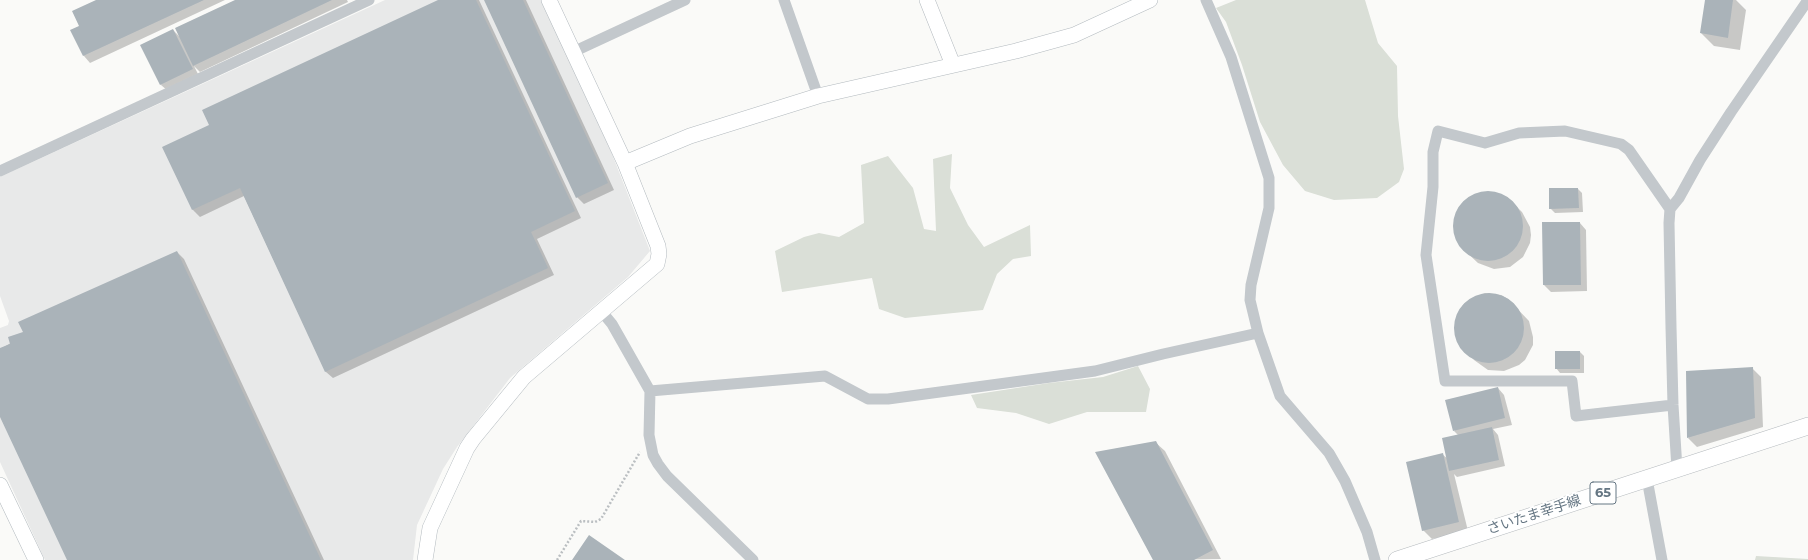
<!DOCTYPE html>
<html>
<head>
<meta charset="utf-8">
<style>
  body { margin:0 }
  canvas { display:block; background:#fafaf8 }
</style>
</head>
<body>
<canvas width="1808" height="560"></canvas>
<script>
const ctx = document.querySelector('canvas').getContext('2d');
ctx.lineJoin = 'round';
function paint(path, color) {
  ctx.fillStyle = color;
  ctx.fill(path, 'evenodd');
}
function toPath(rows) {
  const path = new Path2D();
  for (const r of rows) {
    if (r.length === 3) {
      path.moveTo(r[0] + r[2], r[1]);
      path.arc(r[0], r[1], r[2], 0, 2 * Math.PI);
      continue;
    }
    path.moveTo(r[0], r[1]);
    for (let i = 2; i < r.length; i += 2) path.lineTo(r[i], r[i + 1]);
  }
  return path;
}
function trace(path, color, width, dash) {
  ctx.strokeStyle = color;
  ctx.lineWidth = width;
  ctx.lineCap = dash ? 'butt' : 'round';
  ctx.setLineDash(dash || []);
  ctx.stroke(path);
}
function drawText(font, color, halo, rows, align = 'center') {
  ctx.font = font + ' Montserrat,"Noto Sans JP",sans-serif';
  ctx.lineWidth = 4;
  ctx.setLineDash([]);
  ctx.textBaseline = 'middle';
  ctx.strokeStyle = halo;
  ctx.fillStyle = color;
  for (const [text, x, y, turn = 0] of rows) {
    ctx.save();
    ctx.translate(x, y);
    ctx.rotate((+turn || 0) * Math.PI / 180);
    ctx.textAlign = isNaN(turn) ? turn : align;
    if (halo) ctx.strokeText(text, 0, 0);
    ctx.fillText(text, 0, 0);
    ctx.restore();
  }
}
const built = toPath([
  [385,0,541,0,610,149,650,251,628,277,510,378,457,447,443,469,417,525,413,560,45,560,0,462,0,328,8,325,9,321,0,296,0,177]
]);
const green = toPath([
  [1236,0,1365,0,1378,43,1397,66,1398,116,1404,169,1399,182,1377,198,1334,200,1305,191,1283,165,1260,122,1242,65,1226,22,1216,8],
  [952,154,950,188,968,225,984,247,1030,225,1031,256,1013,259,997,274,983,310,905,318,879,309,872,278,782,292,775,251,804,237,819,233,839,237,864,223,861,165,888,156,913,188,924,229,936,231,933,159],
  [1138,366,1150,389,1146,412,1087,412,1049,424,1016,413,977,408,971,395,1049,383,1103,377],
  [1756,556,1808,559,1808,560,1755,560]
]);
const shadow = toPath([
  [99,0,225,0,90,63,84,56,72,30,80,26],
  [237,0,347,0,348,2,200,72,194,66,199,76,168,91,161,85,173,30,180,37],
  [440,0,479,0,581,218,537,239,554,275,333,378,326,372,244,196,200,217,193,210,164,147,211,125],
  [485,0,526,0,614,190,584,204,577,197],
  [1706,0,1736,0,1746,10,1740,50,1714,46,1701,33],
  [1578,189,1582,193,1583,212,1555,213,1550,208],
  [1491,192,1507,197,1522,212,1530,227,1531,235,1530,243,1523,257,1510,267,1494,269,1478,263,1463,249,1455,234,1454,226,1455,218,1462,204,1475,194],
  [1580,223,1586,230,1587,291,1551,292,1544,285],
  [177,252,184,259,324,560,68,560,0,415,0,349],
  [1485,293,1501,295,1508,299,1529,321,1533,337,1533,345,1525,360,1519,365,1504,371,1488,370,1474,360,1460,344,1455,328,1456,320,1463,305,1469,300],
  [1580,352,1584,356,1584,373,1560,373,1556,368],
  [1752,368,1761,377,1763,427,1697,447,1688,438],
  [1498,388,1504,395,1512,425,1493,429,1498,435,1505,466,1457,477,1454,474,1468,531,1432,539,1423,530,1442,454,1448,459,1458,435,1454,431],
  [1155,442,1165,451,1221,559,1154,560]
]);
const building = toPath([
  [96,0,204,0,83,56,70,30,79,26,72,11],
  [235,0,332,0,193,66,175,28],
  [438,0,476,0,575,211,531,232,548,268,325,372,240,188,192,210,162,147,209,125,202,110],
  [484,0,523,0,608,183,576,198],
  [1705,0,1733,0,1728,38,1700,33],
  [173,29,193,69,160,85,140,45],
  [1549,188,1578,188,1579,208,1549,209],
  [1488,226,35],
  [1542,222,1580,222,1581,285,1543,285],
  [177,251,321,560,67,560,0,417,0,348,10,344,8,337,23,332,18,322],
  [1489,328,35],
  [1555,351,1580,351,1580,369,1555,369],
  [1753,367,1755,418,1687,438,1686,371],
  [1498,387,1505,418,1453,431,1445,400],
  [1492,427,1499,460,1449,471,1442,438],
  [1156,441,1213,550,1194,560,1153,560,1095,452],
  [1443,453,1459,522,1422,531,1406,462],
  [589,535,625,560,572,560]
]);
const path = toPath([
  [557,560,581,521,595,522,601,519,640,452]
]);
const street = toPath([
  [784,0,818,96],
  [1206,0,1231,57,1269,178,1269,208,1251,285,1250,300,1258,333,1280,396,1329,453,1345,481,1367,532,1375,560],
  [573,52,685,0],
  [0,171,369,0],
  [1670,209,1629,150,1621,144,1565,131,1519,133,1485,143,1438,131,1433,152,1433,187,1426,255,1445,381,1572,381,1576,416,1673,405],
  [602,312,612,324,650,391,649,435,653,455,658,464,667,476,753,560],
  [650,391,825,376,868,399,888,399,1095,371,1163,354,1258,333],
  [1677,469,1673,405,1671,327,1669,223,1670,209,1679,198,1700,160,1731,112,1808,0],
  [1647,479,1662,560]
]);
const secondary = toPath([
  [927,0,953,65],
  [625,163,690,136,818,96,1016,51,1074,35,1150,0],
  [0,485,36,560],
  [425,560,430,528,467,448,473,439,524,377,657,264,659,254,658,246,625,163,549,0]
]);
const primary = toPath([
  [1397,560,1808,426]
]);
const shields = [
  [1603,493,26]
];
const shieldNames = [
  ["65",1603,493]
];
const streetNames = [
  ["さいたま幸手線",1534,515,-18]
];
paint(built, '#e8e9e9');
paint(green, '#dadfd7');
paint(shadow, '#0003');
paint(building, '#aab3b9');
trace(secondary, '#b3babf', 16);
trace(primary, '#b5babe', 18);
trace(path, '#bbbfc2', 2.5, [2, 2]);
trace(street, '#c3c8cc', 11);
trace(secondary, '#fff', 15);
trace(primary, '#fff', 17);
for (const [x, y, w] of shields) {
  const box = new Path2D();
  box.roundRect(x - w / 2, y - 11, w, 22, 3);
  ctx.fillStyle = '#fff';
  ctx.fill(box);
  trace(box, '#657683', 1);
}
drawText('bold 13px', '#657683', null, shieldNames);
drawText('14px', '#657683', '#fff', streetNames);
</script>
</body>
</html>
